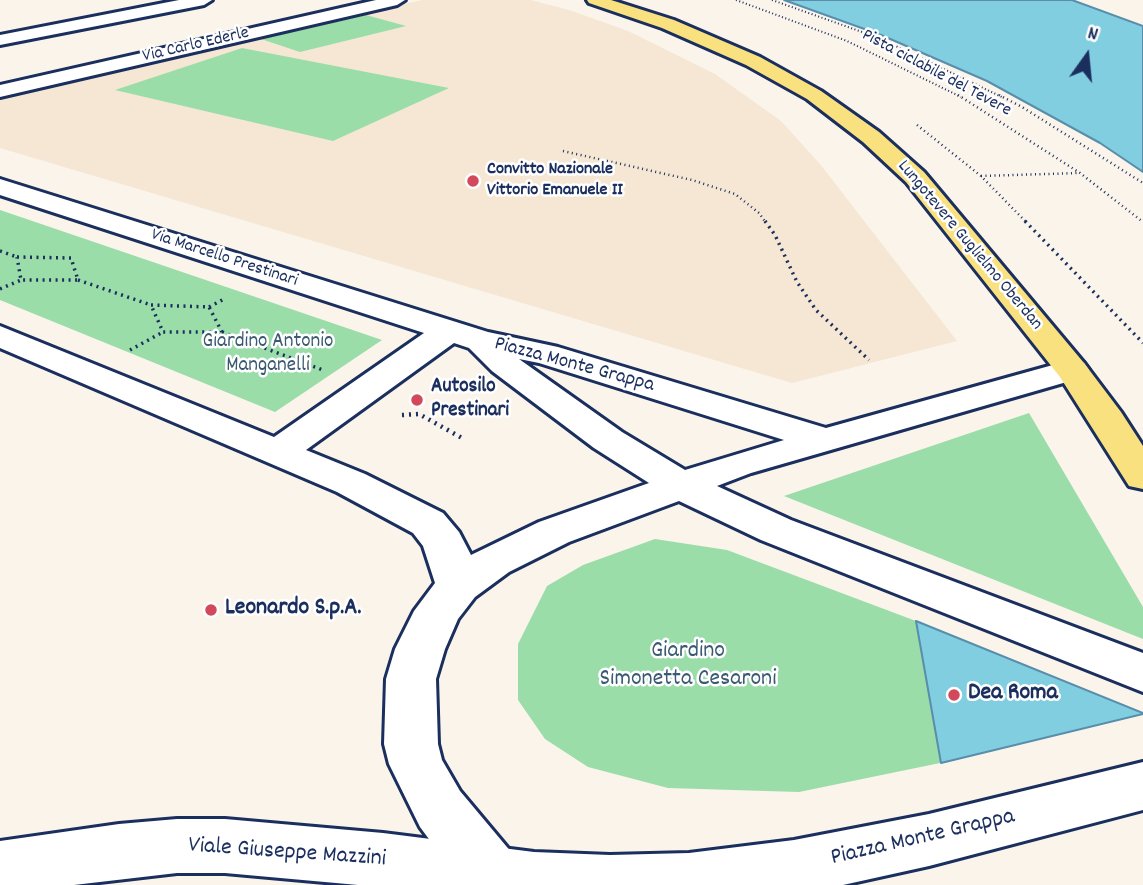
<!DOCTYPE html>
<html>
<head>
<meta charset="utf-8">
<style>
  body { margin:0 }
  #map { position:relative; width:1143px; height:885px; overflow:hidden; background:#faf4eb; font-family:Dekko,sans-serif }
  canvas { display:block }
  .north { position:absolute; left:1052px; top:21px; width:70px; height:70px; -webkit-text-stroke:5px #fff; paint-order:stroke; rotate:15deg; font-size:19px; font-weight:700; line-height:28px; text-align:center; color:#1b2f5e }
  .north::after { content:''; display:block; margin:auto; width:24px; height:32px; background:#1b2f5e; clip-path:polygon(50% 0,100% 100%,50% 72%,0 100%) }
</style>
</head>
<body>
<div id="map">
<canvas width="1143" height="885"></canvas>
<div class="north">N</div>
</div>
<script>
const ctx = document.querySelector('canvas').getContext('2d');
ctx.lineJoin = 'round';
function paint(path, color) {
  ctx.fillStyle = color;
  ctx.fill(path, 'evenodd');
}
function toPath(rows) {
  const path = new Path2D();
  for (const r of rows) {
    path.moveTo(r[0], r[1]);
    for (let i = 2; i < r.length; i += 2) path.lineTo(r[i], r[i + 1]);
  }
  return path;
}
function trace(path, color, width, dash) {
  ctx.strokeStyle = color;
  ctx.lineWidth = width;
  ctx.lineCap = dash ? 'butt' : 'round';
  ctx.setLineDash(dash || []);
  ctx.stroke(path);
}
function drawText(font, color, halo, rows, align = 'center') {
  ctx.font = font + ' Dekko,sans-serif';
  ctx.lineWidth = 5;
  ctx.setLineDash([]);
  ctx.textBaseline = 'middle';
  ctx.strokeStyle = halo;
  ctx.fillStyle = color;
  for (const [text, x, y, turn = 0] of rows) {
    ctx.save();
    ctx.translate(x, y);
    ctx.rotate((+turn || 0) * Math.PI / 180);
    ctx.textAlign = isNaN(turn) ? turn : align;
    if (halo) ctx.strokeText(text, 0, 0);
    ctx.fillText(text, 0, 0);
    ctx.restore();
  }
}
const built = toPath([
  [422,0,531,0,569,10,628,31,715,74,781,121,820,164,957,341,792,383,0,148,0,98]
]);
const green = toPath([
  [366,15,406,26,300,52,261,39],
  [242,48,449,88,333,141,115,90],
  [0,210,382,340,275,412,0,300],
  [1029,413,1143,607,1143,639,784,496],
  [655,539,727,550,916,621,1143,713,940,763,799,792,668,788,588,767,545,739,518,700,518,644,547,586,583,565]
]);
const water = toPath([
  [784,0,1072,0,1143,26,1143,172,1100,143,987,81,881,35,784,0],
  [916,621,1143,713,1143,714,941,763,916,621]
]);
const pathFar3 = toPath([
  [736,0,847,41,961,97],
  [772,0,879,38,1002,97]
]);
const pathFar2 = toPath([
  [958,95,1080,173,1143,222],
  [999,95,1022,107,1143,183],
  [917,125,981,176,1027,223],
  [563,151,692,180,735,194,759,213,766,223],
  [981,176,1079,173]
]);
const pathFar1 = toPath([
  [765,221,775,235,797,282,816,310,869,360],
  [1025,221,1143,343],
  [0,251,17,257],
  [17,257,71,258,78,280,21,280,17,257],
  [78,280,151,305],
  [0,289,21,280],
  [151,305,209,307,222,332,163,332,151,305],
  [209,307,226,298],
  [222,332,323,370],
  [130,350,163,332]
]);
const path = toPath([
  [402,415,419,414,462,438]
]);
const street = toPath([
  [179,0,212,0,204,5,0,45,0,35,179,0],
  [376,0,405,0,397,5,0,97,0,85,376,0],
  [0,179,488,332,558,347,826,428,1060,363,1072,360,1084,363,1089,370,1084,377,751,473,717,486,791,520,1143,653,1143,692,761,540,679,501,569,542,509,572,475,597,458,619,445,649,436,679,438,744,442,760,460,791,522,865,531,885,463,885,420,827,389,764,384,744,386,679,395,649,414,611,435,583,423,546,413,533,337,492,0,348,0,326,274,437,424,333,0,195,0,179],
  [454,343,469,348,492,371,594,448,649,483,539,522,471,555,459,532,443,513,365,474,306,450,454,343],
  [519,359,539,363,784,440,685,470,622,432,519,359]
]);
const secondary = toPath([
  [1143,762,1143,810,929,866,843,885,358,885,225,873,177,873,74,885,0,885,0,841,119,824,177,819,225,819,383,833,534,852,610,855,689,853,794,840,929,814,1143,762]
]);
const primary = toPath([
  [587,0,611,0,674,20,760,57,821,91,879,132,924,172,1084,363,1121,412,1143,446,1143,489,1129,486,1060,377,906,182,863,142,807,99,746,65,662,28,589,3,587,0]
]);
const markers = [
  [473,181,7,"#d1495b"],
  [417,400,7,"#d1495b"],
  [211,610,7,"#d1495b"],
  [954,695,7,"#d1495b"]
];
const farStreetnames = [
  ["Via Carlo Ederle",196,46,-13],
  ["Pista ciclabile del Tevere",936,74,28],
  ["Lungotevere Guglielmo Oberdan",969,246,50],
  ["Via Marcello Prestinari",224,259,18]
];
const farPoinames = [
  ["Convitto Nazionale",487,171],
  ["Vittorio Emanuele II",487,192]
];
const parkNames = [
  ["Giardino Antonio",268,343],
  ["Manganelli",268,367]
];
const streetNames = [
  ["Piazza Monte Grappa",574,366,15]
];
const poiNames = [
  ["Autosilo",431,388],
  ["Prestinari",431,412]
];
const nearPoinames = [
  ["Leonardo S.p.A.",225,610],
  ["Dea Roma",968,695]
];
const nearParknames = [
  ["Giardino",688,653],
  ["Simonetta Cesaroni",688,681]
];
const nearStreetnames = [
  ["Piazza Monte Grappa",923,839,-13],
  ["Viale Giuseppe Mazzini",287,854,4]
];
paint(built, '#f5e7d3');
paint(green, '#9adda9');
paint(water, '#81cee0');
trace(water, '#588eac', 2);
trace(street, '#1b2f5e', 6);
trace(secondary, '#1b2f5e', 6);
trace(primary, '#1b2f5e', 6);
trace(pathFar3, '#1b2f5e', 2, [1, 2.5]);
trace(pathFar2, '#1b2f5e', 2.5, [1, 3.5]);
trace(pathFar1, '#1b2f5e', 3.5, [2, 4.5]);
trace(path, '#1b2f5e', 4.5, [2, 5]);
paint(street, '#fff');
paint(secondary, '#fff');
paint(primary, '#fae180');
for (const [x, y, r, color] of markers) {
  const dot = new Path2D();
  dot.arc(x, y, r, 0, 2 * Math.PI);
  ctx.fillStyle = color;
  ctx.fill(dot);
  trace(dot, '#fff', 2.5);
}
drawText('18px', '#1b2f5e', '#fff', farStreetnames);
drawText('bold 18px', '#1b2f5e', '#fff', farPoinames, 'left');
drawText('21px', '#3b5a71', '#fff', parkNames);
drawText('21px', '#1b2f5e', '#fff', streetNames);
drawText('bold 21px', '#1b2f5e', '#fff', poiNames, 'left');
drawText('bold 24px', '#1b2f5e', '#fff', nearPoinames, 'left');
drawText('24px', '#3b5a71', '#fff', nearParknames);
drawText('24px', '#1b2f5e', '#fff', nearStreetnames);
</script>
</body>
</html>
